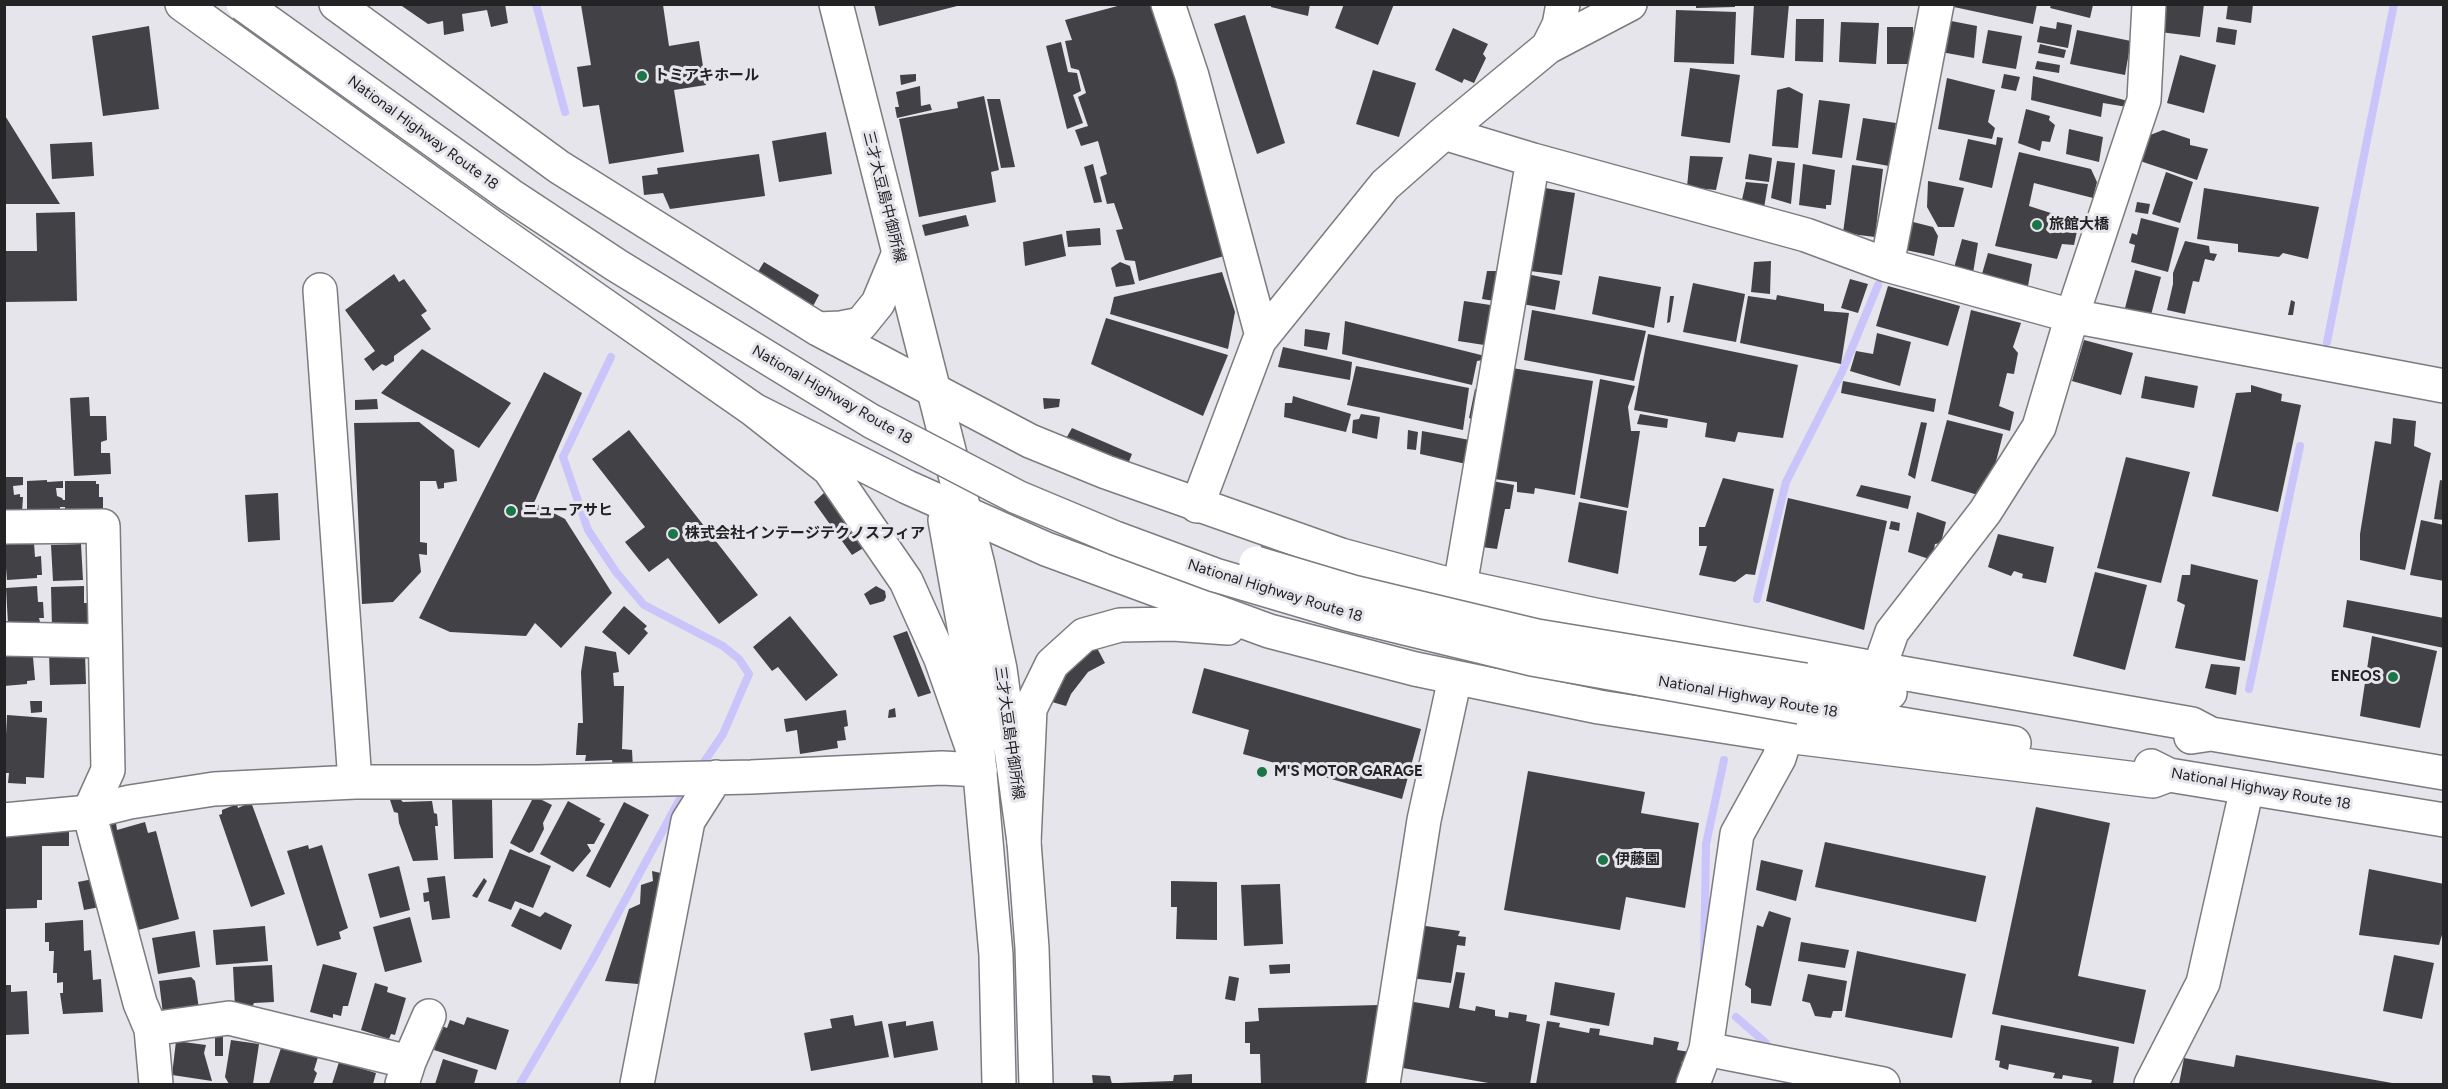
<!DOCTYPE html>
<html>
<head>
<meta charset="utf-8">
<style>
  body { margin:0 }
  #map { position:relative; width:2448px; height:1089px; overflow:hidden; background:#e5e5eb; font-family:Figtree,sans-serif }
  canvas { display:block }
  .frame { position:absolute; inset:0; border:6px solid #232325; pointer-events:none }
</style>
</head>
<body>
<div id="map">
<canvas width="2448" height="1089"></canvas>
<div class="frame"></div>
</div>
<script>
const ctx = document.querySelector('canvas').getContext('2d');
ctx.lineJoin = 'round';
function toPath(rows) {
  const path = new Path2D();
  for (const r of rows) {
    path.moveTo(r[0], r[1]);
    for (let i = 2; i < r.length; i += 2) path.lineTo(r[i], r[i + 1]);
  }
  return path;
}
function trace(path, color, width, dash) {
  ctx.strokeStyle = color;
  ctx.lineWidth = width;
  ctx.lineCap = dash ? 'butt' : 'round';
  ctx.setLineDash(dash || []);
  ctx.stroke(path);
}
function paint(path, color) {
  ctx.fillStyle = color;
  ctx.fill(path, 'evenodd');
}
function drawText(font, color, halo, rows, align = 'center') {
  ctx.font = font + ' Figtree,"Noto Sans JP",sans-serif';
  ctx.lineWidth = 6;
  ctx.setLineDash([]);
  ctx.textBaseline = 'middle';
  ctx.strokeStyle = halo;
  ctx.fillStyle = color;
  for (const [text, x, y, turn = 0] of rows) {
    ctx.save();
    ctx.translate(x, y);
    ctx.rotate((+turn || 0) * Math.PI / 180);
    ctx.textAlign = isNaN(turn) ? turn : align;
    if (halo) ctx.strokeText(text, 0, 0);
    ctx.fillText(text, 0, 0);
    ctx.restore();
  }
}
const stream = toPath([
  [536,4,565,112],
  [2327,342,2394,4],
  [611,357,563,457,588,530,616,572,644,605,723,646,739,659,749,674,723,734,698,771],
  [1757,599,1786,482,1842,372,1878,285],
  [2249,689,2300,446],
  [1704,960,1706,844,1724,760],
  [1736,1017,1766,1043],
  [520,1084,593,959,687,786]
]);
const building = toPath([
  [399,4,505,4,508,23,491,27,487,10,462,14,464,31,444,35,443,21,428,24],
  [874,4,961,4,961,5,879,26],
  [1125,4,1154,4,1224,256,1139,281,1135,261,1125,260,1116,230,1123,229,1114,203,1107,204,1100,177,1107,174,1098,141,1081,146,1075,130,1088,126,1078,97,1086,93,1079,70,1071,68,1065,41,1072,40,1065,20],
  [1271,4,1310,4,1308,16,1271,7],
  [1344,4,1394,4,1378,45,1335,28],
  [1754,4,1789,4,1784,58,1751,55],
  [1955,4,2037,4,2033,24,1954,7],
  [2163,4,2204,4,2200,37,2160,32],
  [2228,4,2253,4,2251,23,2226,19],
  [581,5,663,5,669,46,699,41,706,85,674,90,684,152,609,164,599,105,583,107,577,67,591,65],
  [1696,5,1735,5,1735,7,1696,8],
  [2051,5,2093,5,2090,18,2050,8],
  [1676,10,1736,12,1734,64,1674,62],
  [1245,15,1285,143,1257,154,1214,24],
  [1796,19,1824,19,1823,62,1795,61],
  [1946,20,1977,26,1974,58,1941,52],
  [1841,22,1879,23,1876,64,1839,62],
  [2057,22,2072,25,2068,48,2037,42,2040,26,2056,29],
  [149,26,159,109,103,116,92,36],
  [1887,27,1913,27,1913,64,1887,64],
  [2218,27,2237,30,2235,45,2216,42],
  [1453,28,1488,44,1483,54,1486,58,1474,83,1464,79,1462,83,1435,70],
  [1988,30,2022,36,2016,69,1982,63],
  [2077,30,2131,41,2125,75,2070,64],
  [1061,42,1068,72,1077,73,1081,91,1073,95,1083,123,1067,129,1046,46],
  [2040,44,2066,50,2064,58,2038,53],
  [2180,55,2216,65,2204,113,2167,103],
  [2037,61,2060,65,2059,73,2035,69],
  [1690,68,1740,75,1730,143,1681,136],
  [1373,70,1416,83,1399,137,1356,124],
  [916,74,916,81,901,85,900,75],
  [2004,74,2020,77,2016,91,2001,88],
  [2033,76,2128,101,2127,107,2103,103,2101,117,2031,100],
  [1947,78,1995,90,1988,122,1995,128,1992,139,1938,129],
  [920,86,921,106,930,104,932,110,897,118,895,107,899,107,896,92],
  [1789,87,1803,94,1798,148,1772,146,1777,90],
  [984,96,999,170,991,172,996,202,919,217,899,119,958,108,957,102],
  [987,99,1000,99,1015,167,1001,168],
  [1819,100,1850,104,1842,158,1812,154],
  [2026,109,2050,116,2049,120,2055,125,2050,142,2042,141,2040,151,2018,143],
  [4,114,60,204,4,204],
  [1863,118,1896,123,1889,166,1856,160],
  [2069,129,2103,137,2099,162,2066,154],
  [2163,130,2190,139,2190,145,2208,149,2197,180,2137,160,2145,137],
  [826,132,832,174,779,182,772,141],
  [1997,137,2003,138,1992,188,1959,180,1968,139,1996,145],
  [92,142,94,176,52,179,50,144],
  [2019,152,2091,169,2097,182,2093,198,2034,183,2029,206,2079,222,2074,245,2062,244,2057,259,1995,246],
  [759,154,765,196,670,209,663,193,644,195,642,176,658,174,657,168],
  [1749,154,1772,158,1769,182,1745,179],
  [1690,156,1723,157,1716,190,1687,187],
  [1777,161,1795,163,1791,204,1771,198],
  [1093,164,1102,202,1094,203,1084,167],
  [1803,164,1835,170,1831,205,1826,205,1826,209,1799,205],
  [1852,165,1883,169,1875,237,1843,233],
  [2166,172,2193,182,2180,223,2152,214],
  [1928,181,1964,188,1954,227,1938,227,1927,207],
  [1746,182,1768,184,1764,208,1741,204],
  [1539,187,1575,193,1562,275,1522,270],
  [2204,188,2319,207,2308,259,2283,253,2279,257,2238,252,2238,244,2197,239],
  [2137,202,2150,204,2148,214,2135,212],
  [75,212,77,301,4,302,4,251,37,251,36,213],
  [966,215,969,226,925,236,922,225],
  [2141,218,2179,228,2168,272,2131,262,2135,245,2129,243,2132,233,2137,235],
  [1909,221,1933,227,1938,236,1934,256,1901,249],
  [1100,228,1101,245,1068,247,1066,231],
  [1062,234,1066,256,1025,266,1023,242],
  [1962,239,1978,243,1973,273,1954,268],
  [2185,241,2209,246,2210,253,2217,254,2214,261,2205,259,2199,282,2193,281,2185,314,2167,310,2173,284,2173,273],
  [1988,253,2032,264,2028,286,1982,274],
  [1771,261,1770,294,1751,292,1754,262],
  [764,262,819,295,812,308,756,275],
  [1120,262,1130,266,1135,284,1116,287,1111,268],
  [2135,270,2161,277,2151,315,2125,308],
  [1487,271,1507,271,1501,302,1482,299],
  [1222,272,1235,312,1228,349,1110,314,1114,297],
  [1522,273,1560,281,1555,310,1517,303],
  [394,274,399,282,404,279,427,311,421,315,431,329,394,356,394,361,386,366,382,364,373,371,364,359,375,351,345,310],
  [1599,276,1661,287,1654,328,1592,314],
  [1850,279,1868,284,1858,313,1841,308],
  [1693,283,1745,294,1736,342,1683,332],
  [1888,286,1960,306,1948,346,1876,326],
  [1777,295,1824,304,1824,311,1849,313,1841,364,1740,343,1748,296,1776,300],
  [1670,296,1674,296,1670,322,1667,323],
  [2291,300,2295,302,2293,315,2288,315],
  [1464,301,1497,306,1491,346,1458,341],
  [1532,310,1646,331,1634,381,1524,360],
  [1971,310,2021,323,2013,347,2018,353,2014,374,2007,373,1999,406,2014,412,2010,431,1948,414],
  [1106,318,1228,355,1203,416,1091,364],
  [1345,321,1485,356,1483,360,1477,361,1472,385,1342,354],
  [1305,329,1330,333,1327,350,1304,346],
  [1877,333,1911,342,1900,386,1850,371,1856,351,1873,354],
  [1648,334,1798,365,1783,438,1738,432,1735,442,1705,437,1707,423,1634,410],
  [2084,340,2133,353,2121,395,2072,381],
  [1283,347,1352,362,1350,380,1278,367],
  [422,349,511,403,479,448,381,393],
  [1356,366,1469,388,1463,430,1347,405],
  [1512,368,1593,381,1575,495,1535,488,1534,494,1517,492,1517,482,1494,479],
  [544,372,582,393,534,503,565,519,612,593,561,648,535,623,526,636,450,632,419,618],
  [2145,376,2198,386,2194,408,2141,398],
  [1600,379,1635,386,1628,407,1631,431,1640,431,1628,508,1580,498],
  [1843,381,1936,399,1934,412,1841,393],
  [2251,385,2282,394,2281,401,2301,405,2278,512,2212,496,2236,393,2251,392],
  [1475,389,1484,390,1478,421,1469,418],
  [1293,396,1351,414,1346,432,1284,417,1285,403,1292,403],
  [89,397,90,416,106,416,107,440,101,442,101,453,110,453,111,474,74,476,70,398],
  [1043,398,1060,399,1059,407,1044,409],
  [377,399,378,409,355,410,355,400],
  [1361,414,1380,417,1377,439,1352,433,1353,420,1359,419],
  [1640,414,1668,419,1667,428,1637,424],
  [2393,418,2416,421,2414,446,2431,453,2405,570,2360,560,2360,534,2375,441,2391,444],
  [1947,420,2003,434,1990,485,1978,495,1931,481],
  [419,422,454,450,457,481,444,483,444,488,438,489,436,481,420,481,420,542,427,543,427,555,419,554,421,572,393,602,362,604,354,423],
  [1921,422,1927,423,1915,479,1908,475],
  [1072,428,1132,454,1126,469,1064,442],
  [629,430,758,595,719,624,668,558,649,572,625,542,645,527,592,459],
  [1408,430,1418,432,1416,450,1407,449],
  [1422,431,1475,441,1471,465,1420,454],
  [2126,457,2190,472,2161,583,2097,568],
  [4,477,23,477,23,485,13,486,14,495,20,494,20,497,23,497,22,512,4,514],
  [1723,478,1774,489,1755,575,1746,574,1735,582,1699,575,1707,546,1699,546,1699,527,1705,527],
  [47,480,47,482,63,481,63,488,56,488,57,496,62,498,63,500,65,500,65,481,96,481,96,484,99,484,99,497,103,497,103,520,65,520,65,507,60,507,60,513,27,518,27,481],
  [2440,480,2444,481,2444,520,2434,519],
  [1492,481,1514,485,1510,509,1505,509,1497,549,1474,546],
  [1861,485,1911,496,1908,509,1856,496],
  [825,492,865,547,852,555,814,502],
  [278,493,280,540,248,542,245,495],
  [1788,498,1887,521,1864,630,1766,601],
  [1579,502,1627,511,1618,574,1568,562],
  [1917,512,1946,522,1941,543,1935,544,1932,560,1908,552],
  [2421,520,2444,525,2444,581,2410,575],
  [1891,521,1900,523,1899,531,1889,529],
  [1998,534,2054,547,2046,583,2022,578,2023,574,2014,571,2011,576,1988,567],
  [34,543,35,557,41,556,42,575,37,575,37,578,7,580,4,544],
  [81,544,83,580,53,581,51,545],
  [2191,564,2258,580,2245,661,2175,648,2185,605,2177,601,2182,575,2190,575],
  [2095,572,2147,585,2125,670,2073,656],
  [37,586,38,602,43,602,44,618,39,618,40,622,8,624,6,588],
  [84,586,84,603,91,603,92,623,84,623,84,626,52,628,51,587],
  [876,586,885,591,886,597,884,601,870,605,864,594],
  [2347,600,2444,618,2444,648,2343,627],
  [624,606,647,626,644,629,648,633,629,655,602,632],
  [790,616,838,675,806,701,778,667,772,671,753,647],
  [907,631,931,693,918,697,893,636],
  [2372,636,2437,651,2420,728,2360,716],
  [585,646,616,652,619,672,613,673,614,686,624,686,622,749,632,750,633,769,614,770,612,760,585,761,586,755,576,755,578,723,583,723,581,672],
  [1097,648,1105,663,1088,672,1071,694,1066,706,1052,702,1062,680,1083,656],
  [4,651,33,657,35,680,27,681,27,684,4,686],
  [49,653,85,653,86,684,50,685],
  [2211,664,2240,667,2236,695,2205,688],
  [1204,668,1421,729,1402,799,1243,754,1249,730,1192,713],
  [30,701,42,701,42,712,31,713],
  [895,708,896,717,888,718,889,710],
  [846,710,848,726,844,727,846,740,837,741,838,748,800,754,797,730,786,732,784,719],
  [7,715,47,718,44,778,26,777,26,784,8,783,9,773,4,773],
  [1528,771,1645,792,1641,813,1699,823,1685,908,1626,897,1620,930,1504,910],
  [534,796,552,805,543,823,544,829,533,851,529,853,510,843],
  [399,798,403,802,432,801,434,813,437,814,438,826,435,826,438,860,413,861,399,823,398,813,394,812,390,800],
  [492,798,493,858,454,859,452,799],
  [568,801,601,819,599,821,605,824,594,844,587,844,591,851,573,872,540,854],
  [251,802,285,894,251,907,219,815,222,814,222,810,237,804,238,808],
  [624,802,649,815,610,888,586,876],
  [2036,807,2110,823,2078,976,2146,990,2134,1044,1992,1014],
  [145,822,148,833,156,831,179,919,131,932,103,827,116,823,117,830],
  [69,831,69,846,42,846,42,900,37,900,37,908,4,909,4,836,26,836,27,832],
  [1825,842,1986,876,1976,922,1815,887],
  [308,845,309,849,322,845,348,928,339,932,341,939,317,946,287,851],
  [510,849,551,866,533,908,515,901,511,910,488,901],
  [1761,860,1803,870,1796,901,1756,890],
  [399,866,410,910,380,918,368,874],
  [2369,869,2444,884,2444,928,2439,945,2359,935],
  [652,871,669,875,649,985,605,981,629,909,640,904,641,885,653,881],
  [445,876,450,918,432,920,429,901,424,902,423,893,429,892,427,878],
  [98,878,105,906,84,910,78,882],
  [484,878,487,881,477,898,472,896],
  [1171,881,1217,882,1217,940,1176,939,1177,907,1171,907],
  [1280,884,1283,944,1244,946,1241,885],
  [520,908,540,917,545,912,572,925,561,950,511,926],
  [1769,911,1791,918,1771,1006,1751,1003,1751,989,1745,985,1757,925,1763,927],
  [410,917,422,962,385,972,373,927],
  [83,920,84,951,91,950,93,980,101,979,103,1012,63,1014,60,993,63,993,63,982,57,983,57,973,53,973,54,951,49,951,49,942,45,942,45,923],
  [1419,925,1460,931,1458,936,1466,937,1465,946,1457,945,1451,983,1411,978],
  [265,926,268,961,216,965,213,930],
  [195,931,200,967,158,974,152,938],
  [1801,942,1849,950,1845,968,1798,961],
  [1857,951,1966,974,1952,1038,1845,1017],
  [2394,955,2434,963,2422,1019,2383,1011],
  [323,964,357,973,348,1006,343,1006,341,1016,333,1014,333,1018,310,1012],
  [1290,964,1290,973,1270,974,1269,965],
  [272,965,274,1002,254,1003,252,1007,235,1008,233,967],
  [1456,972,1465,973,1459,1008,1475,1011,1476,1006,1495,1010,1495,1016,1508,1018,1509,1012,1527,1015,1526,1021,1540,1024,1530,1084,1494,1084,1397,1067,1408,1001,1449,1008],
  [1808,974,1847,981,1842,1011,1833,1011,1831,1018,1815,1016,1810,1003,1802,1001],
  [1229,976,1239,978,1235,1001,1225,999],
  [191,977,195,981,199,1009,163,1014,159,981],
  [1555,982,1615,993,1609,1026,1550,1015],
  [375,983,388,987,387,992,406,998,395,1035,391,1034,389,1039,361,1030],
  [4,985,11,985,11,992,27,991,29,1034,4,1035],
  [1379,1005,1375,1075,1366,1075,1367,1084,1261,1084,1260,1054,1250,1054,1250,1043,1245,1043,1245,1022,1259,1021,1258,1008],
  [853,1015,855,1026,882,1021,889,1057,811,1071,804,1033,832,1028,830,1019],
  [467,1017,509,1030,496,1070,434,1050,442,1026,447,1028,450,1020,464,1025],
  [906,1021,906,1026,933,1021,938,1050,894,1058,888,1024],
  [1547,1021,1560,1023,1559,1027,1589,1033,1590,1028,1600,1029,1599,1035,1653,1045,1654,1037,1679,1042,1677,1050,1690,1052,1688,1062,1682,1061,1678,1084,1536,1084],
  [2001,1025,2119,1047,2113,1084,2091,1084,2092,1080,2063,1075,2062,1079,2053,1078,2055,1073,2009,1064,2008,1070,1999,1067,2000,1061,1995,1060],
  [215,1033,223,1033,223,1056,215,1056],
  [231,1040,259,1044,253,1084,229,1084,225,1077],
  [176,1041,206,1045,204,1053,212,1081,172,1075],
  [282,1045,318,1057,314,1070,317,1073,313,1084,269,1084],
  [2236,1055,2392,1083,2392,1084,2179,1084,2184,1058,2234,1067],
  [443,1059,478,1070,474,1084,435,1084],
  [339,1062,376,1073,373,1084,332,1084],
  [1192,1074,1192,1084,1118,1084,1118,1083,1173,1081,1174,1075],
  [1092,1075,1110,1076,1112,1084,1093,1084]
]);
const minor = toPath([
  [1168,4,1192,76,1262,336],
  [1548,47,1559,25,1563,4],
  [1444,133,1533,160,1806,235,1887,265,2072,316,2444,386],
  [1887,265,1937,4],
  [320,290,355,782],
  [1197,506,1259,341,1385,185,1444,133,1548,47,1630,4],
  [4,527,103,526,108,770,89,812,140,1003,151,1029,156,1084],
  [1460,586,1533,160],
  [4,639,104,641],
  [1879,669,1892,632,1985,512,2039,427,2072,316,2144,100,2149,4],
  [1786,736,1779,758,1737,834,1706,1049,1883,1084],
  [4,820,89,812,130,802,214,789,355,782,538,782,751,777,942,768,980,770],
  [151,1029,229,1018,409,1062],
  [402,1084,409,1062,429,1016],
  [637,1084,688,821,716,777],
  [1383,1084,1424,820,1455,678],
  [1693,1084,1706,1049],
  [2151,1084,2203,983,2247,788]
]);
const major = toPath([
  [836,4,978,565,1000,669,1024,842,1032,948,1036,1084],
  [945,520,970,660,996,955,999,1084]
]);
const highway = toPath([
  [182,4,492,227,754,410,829,469,906,581,941,659,980,770],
  [336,4,559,167,818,329,1030,441,1106,472,1341,555,1440,582,1595,615,1879,669,2192,724,2211,734],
  [818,329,841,328,861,324,878,303,898,255],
  [754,410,907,487,1046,549,1269,631,1415,669,1599,707,1786,736,2153,781,2169,775],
  [1805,680,1890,693],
  [1800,707,2014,743],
  [2191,737,2211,734,2444,773],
  [2151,766,2169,775,2444,820],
  [1024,842,1030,709,1052,664,1084,635,1120,625,1173,624,1228,628]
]);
const highwayBridge = toPath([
  [243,4,510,195,616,265,871,421,1017,497,1115,538,1215,575,1347,614,1532,659,1800,707],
  [1256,563,1353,592,1537,636,1805,680]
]);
const markers = [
  [642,76,6,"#1c7549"],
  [2037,225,6,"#1c7549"],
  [511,511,6,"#1c7549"],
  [673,534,6,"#1c7549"],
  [2393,677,6,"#1c7549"],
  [1262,772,6,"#1c7549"],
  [1603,860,6,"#1c7549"]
];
const poiNames = [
  ["トミアキホール",654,76],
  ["旅館大橋",2049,225],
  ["ニューアサヒ",523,511],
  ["株式会社インテージテクノスフィア",685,534],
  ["ENEOS",2381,677,"right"],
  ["M'S MOTOR GARAGE",1274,772],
  ["伊藤園",1615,860]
];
const streetNames = [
  ["National Highway Route 18",423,133,36],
  ["三才大豆島中御所線",884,197,76],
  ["National Highway Route 18",832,395,30],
  ["National Highway Route 18",1275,591,17],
  ["National Highway Route 18",1748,697,10],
  ["三才大豆島中御所線",1009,733,82],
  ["National Highway Route 18",2261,789,10]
];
trace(stream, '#c9c4fa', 8);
paint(building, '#414146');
trace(minor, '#7b7b80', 36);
trace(major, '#7b7b80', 36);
trace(highway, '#7b7b80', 36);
trace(minor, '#fff', 33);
trace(major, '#fff', 33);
trace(highway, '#fff', 33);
trace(highwayBridge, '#7b7b80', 36, []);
trace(highwayBridge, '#fff', 33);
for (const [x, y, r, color] of markers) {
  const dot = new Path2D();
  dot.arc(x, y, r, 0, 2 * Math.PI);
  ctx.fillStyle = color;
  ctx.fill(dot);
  trace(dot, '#e5e5eb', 2);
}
drawText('bold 15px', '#232325', '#e5e5eb', poiNames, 'left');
drawText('15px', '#232325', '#e5e5eb', streetNames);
</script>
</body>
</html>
